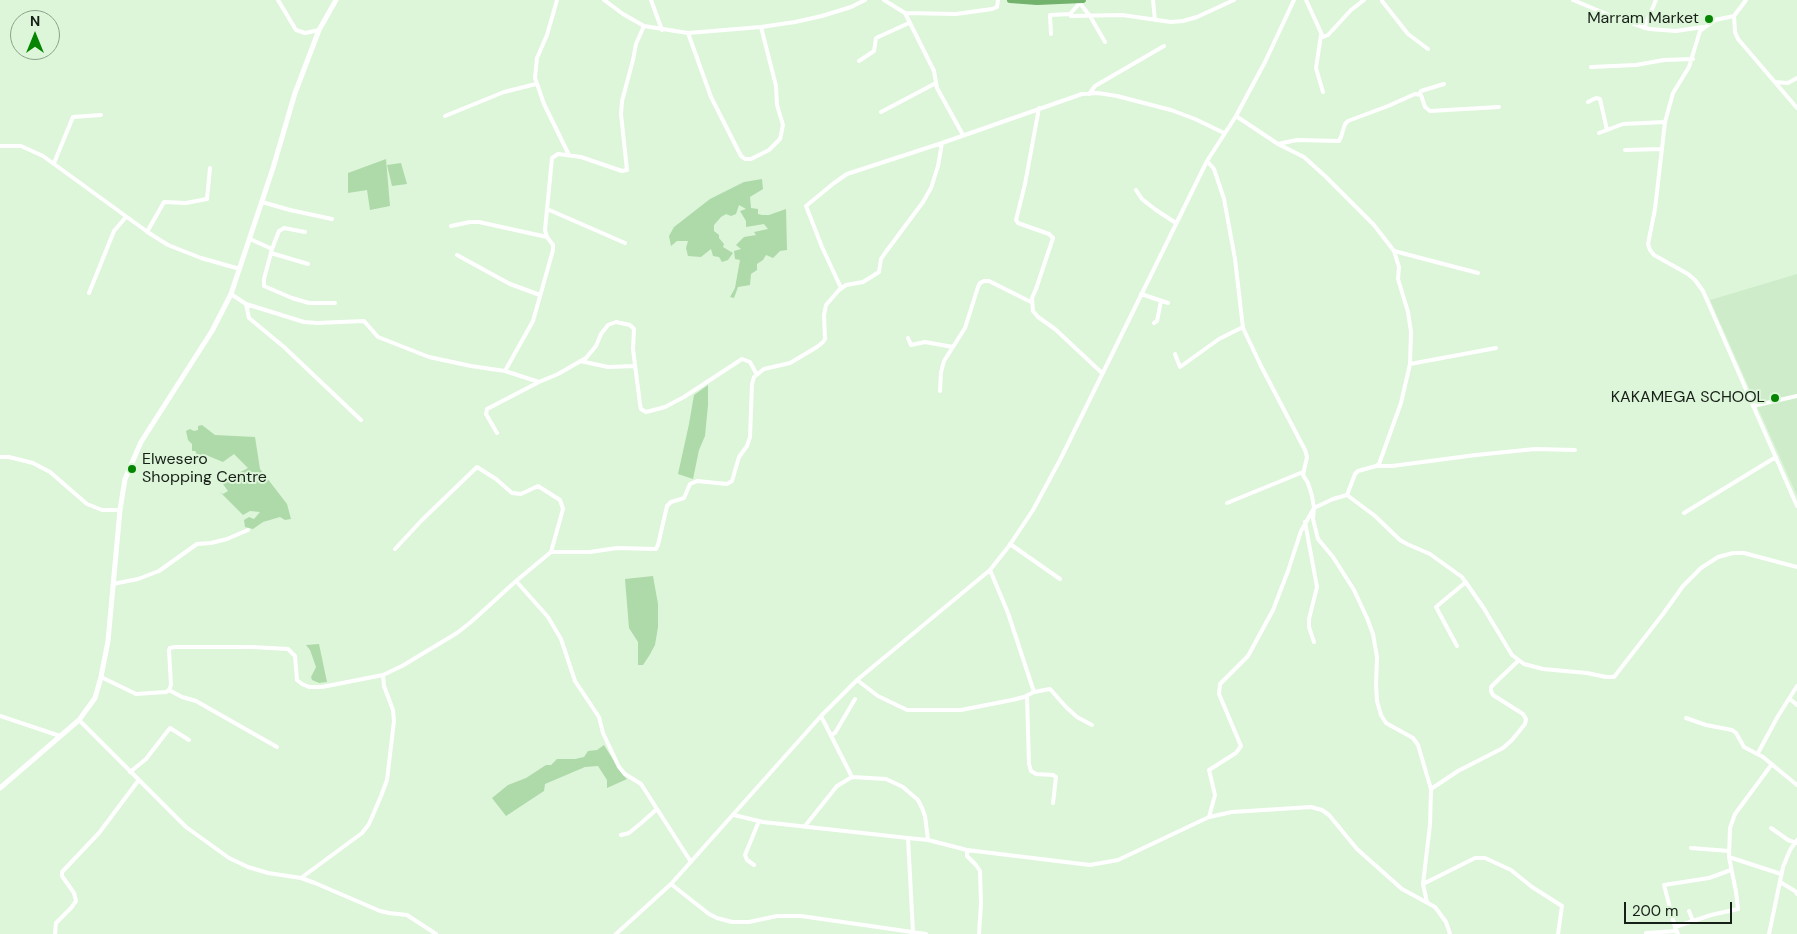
<!DOCTYPE html>
<html>
<head>
<meta charset="utf-8">
<style>
  body { margin:0 }
  #map { position:relative; width:1797px; height:934px; overflow:hidden; background:#ddf6da; font-family:"DM Sans",sans-serif }
  canvas { display:block }
  .north { position:absolute; left:10px; top:10px; width:50px; height:50px; box-sizing:border-box; background:#ddf6da; border:1px solid #8ea08c; border-radius:50%; rotate:0deg; font-size:14px; font-weight:700; line-height:20px; text-align:center; color:#172016 }
  .north::after { content:''; display:block; margin:auto; width:18px; height:22px; background:#068503; clip-path:polygon(50% 0,100% 100%,50% 72%,0 100%) }
  .scale { position:absolute; left:1624px; top:902px; width:108px; height:22px; box-sizing:border-box; border:2px solid #172016; border-top:0; padding-left:6px; font-size:15px; line-height:18px; white-space:nowrap; color:#172016; -webkit-text-stroke:4px #ddf6da; paint-order:stroke }
</style>
</head>
<body>
<div id="map">
<canvas width="1797" height="934"></canvas>
<div class="north">N</div>
<div class="scale">200 m</div>
</div>
<script>
const ctx = document.querySelector('canvas').getContext('2d');
ctx.lineJoin = 'round';
function paint(path, color) {
  ctx.fillStyle = color;
  ctx.fill(path, 'evenodd');
}
function toPath(rows) {
  const path = new Path2D();
  for (const r of rows) {
    path.moveTo(r[0], r[1]);
    for (let i = 2; i < r.length; i += 2) path.lineTo(r[i], r[i + 1]);
  }
  return path;
}
function trace(path, color, width, dash) {
  ctx.strokeStyle = color;
  ctx.lineWidth = width;
  ctx.lineCap = dash ? 'butt' : 'round';
  ctx.setLineDash(dash || []);
  ctx.stroke(path);
}
function drawText(font, color, halo, rows, align = 'center') {
  ctx.font = font + ' "DM Sans",sans-serif';
  ctx.lineWidth = 4;
  ctx.setLineDash([]);
  ctx.textBaseline = 'middle';
  ctx.strokeStyle = halo;
  ctx.fillStyle = color;
  for (const [text, x, y, turn = 0] of rows) {
    ctx.save();
    ctx.translate(x, y);
    ctx.rotate((+turn || 0) * Math.PI / 180);
    ctx.textAlign = isNaN(turn) ? turn : align;
    if (halo) ctx.strokeText(text, 0, 0);
    ctx.fillText(text, 0, 0);
    ctx.restore();
  }
}
const built = toPath([
  [1797,274,1797,496,1710,300]
]);
const green = toPath([
  [386,159,390,206,370,210,367,190,348,193,348,173],
  [401,163,407,184,392,186,387,165],
  [762,179,763,189,750,197,751,208,758,209,758,214,762,215,769,215,786,209,787,250,780,251,773,258,766,255,763,260,757,264,757,270,751,274,750,285,738,287,734,298,730,297,735,288,740,260,735,259,734,251,741,249,736,245,744,237,756,235,754,232,768,229,764,224,746,227,746,221,740,211,746,209,739,205,736,214,731,216,726,214,721,217,714,225,714,231,719,235,719,238,724,244,723,247,733,253,728,260,722,262,719,257,713,256,711,249,701,257,688,256,686,248,688,241,677,241,671,246,669,236,674,227,710,199,744,182],
  [708,385,708,405,705,436,699,450,693,479,678,474,689,424,694,395],
  [202,425,215,435,255,437,260,469,287,504,291,519,285,520,280,517,263,522,253,529,245,527,244,520,249,517,254,519,260,512,250,511,243,515,220,492,223,494,228,491,223,484,229,478,248,468,234,454,223,462,206,455,199,458,195,451,192,451,192,444,188,440,186,431,190,429,194,431,198,430,198,426],
  [653,576,658,604,658,627,655,645,649,656,643,665,638,665,638,642,629,628,625,579],
  [319,644,327,682,319,683,312,680,311,677,316,667,310,650,306,645],
  [604,745,622,774,627,779,607,788,607,780,598,766,585,767,545,784,544,791,506,816,492,798,508,785,526,778,546,765,551,765,557,759,575,759,584,757,588,751,597,750]
]);
const minor = toPath([
  [278,0,296,30,305,33,319,30],
  [557,0,547,35,537,58,535,78,544,104,569,155],
  [604,0,623,14,644,26,688,33,761,27,795,22,822,16,851,7,865,0],
  [651,0,662,30],
  [884,0,905,13,956,14,992,9,997,7,998,0],
  [1153,0,1155,20],
  [1306,0,1323,37,1328,35,1351,10,1364,0],
  [1573,0,1616,18,1649,29,1676,31,1703,27],
  [1746,0,1734,16,1715,20,1700,31,1689,67,1673,93,1665,122,1655,209,1648,244,1650,250,1654,255,1688,274,1695,280,1703,291,1797,506],
  [1078,1,1078,5,1070,14,1071,16,1122,15,1171,22,1183,21,1197,17,1234,0],
  [1078,1,1090,16,1105,42],
  [1382,1,1408,34,1428,49],
  [905,13,934,71,937,88,963,135],
  [1734,16,1735,32,1738,39,1797,108],
  [1644,28,1656,0],
  [688,33,711,97,741,156,745,159,751,159,769,150,780,139,783,125,777,105,776,86,761,27],
  [1051,34,1050,15,1070,14],
  [1321,35,1316,68,1323,92],
  [859,61,874,51,876,38,909,23],
  [1591,67,1636,65,1664,60,1693,59],
  [1775,82,1788,83,1797,78],
  [1089,94,1095,86,1164,46],
  [1419,94,1421,91,1444,84],
  [1588,102,1596,98,1600,99,1607,130],
  [1039,108,1025,184,1016,220,1018,223,1049,234,1053,238,1036,289,1032,298,1033,311,1038,317,1055,329,1102,373],
  [881,112,936,83],
  [445,116,504,92,536,84],
  [1236,116,1278,144,1304,157,1325,176,1374,225,1394,251,1399,267,1398,279,1408,312,1411,332,1410,364,1401,403,1379,464,1376,466,1358,471,1355,474,1347,495],
  [1599,133,1623,124,1665,122],
  [1278,144,1297,140,1339,141,1341,137,1345,124,1348,121,1388,106,1415,94,1421,95,1425,107,1430,111,1499,107],
  [0,146,21,146,43,156,149,233,168,245,201,258,240,269],
  [1625,150,1662,149],
  [1207,161,1214,169,1224,199,1235,259,1243,328,1261,366,1305,450,1307,457,1303,475,1308,483,1312,496,1314,508,1313,519,1318,539,1333,557,1354,590,1367,618,1373,634,1377,657,1376,685,1377,701,1381,715,1386,723,1413,738,1418,745,1431,789,1430,825,1423,884,1427,902],
  [54,163,73,117,101,115],
  [1136,190,1142,199,1156,210,1176,223],
  [262,202,290,210,332,219],
  [547,209,625,243],
  [451,226,470,222,479,222,547,237],
  [147,232,164,202,186,203,207,199,210,168],
  [305,232,284,228,279,231,272,249,264,279,264,286,292,298,309,303,335,303],
  [250,239,272,249],
  [1394,251,1478,273],
  [271,253,308,264],
  [457,255,510,284,540,295],
  [841,288,822,247,806,206,834,183,847,174,942,143,1082,94,1098,93,1117,96,1171,110,1195,119,1224,133],
  [89,293,114,231,126,217],
  [231,294,246,304,304,322,317,323,364,321,378,337,429,357,471,366,505,371,539,382],
  [1141,294,1168,303],
  [246,304,249,318,284,347,361,420],
  [1154,323,1157,321,1161,301],
  [908,338,911,345,925,342,953,347],
  [1175,354,1180,367,1219,339,1243,327],
  [580,361,608,367,635,366],
  [1410,364,1496,348],
  [505,371,533,321,553,250,553,245,547,237,545,230,552,158,558,154,581,157,622,171,627,170,621,114,622,101,633,60,636,44,644,26],
  [940,391,941,372,944,361,965,328,978,287,980,283,984,281,989,281,1031,302],
  [1753,406,1797,396],
  [497,433,486,414,487,409,539,382,558,374,586,358,596,346,601,334,608,325,616,322,630,325,634,329,633,349,640,404,641,409,646,412,665,407,684,397,742,359,750,362,756,373],
  [0,457,9,457,33,463,50,472,87,504,102,510,120,510],
  [1376,466,1392,466,1476,455,1535,449,1575,450],
  [1227,503,1303,472],
  [1684,513,1776,457],
  [1305,522,1317,587,1309,619,1309,627,1314,642],
  [1010,544,1060,579],
  [395,549,422,520,477,467,496,479,512,493,521,494,538,486,560,500,563,509,551,552],
  [516,581,548,617,561,639,575,681,599,717,603,733,619,767,625,774,641,784,691,862],
  [113,584,138,579,159,571,197,544,211,543,227,539,248,530],
  [1457,646,1436,607,1466,582],
  [101,677,136,694,166,692,169,690,171,685,169,650,170,648,175,647,252,647,288,649,295,656,297,680,302,684,309,687,322,687,383,675,402,666,457,633,471,622,516,581,551,552,590,552,617,548,656,549,658,545,667,506,671,502,684,498,690,484,697,481,727,484,732,481,739,457,747,446,750,437,752,384,754,377,764,369,790,363,817,347,823,342,825,339,824,315,826,305,839,290,846,285,863,282,879,272,881,259,885,253,923,202,931,188,938,166,942,143],
  [857,680,878,696,907,710,961,710,1012,700,1024,697,1034,692,1008,613,990,570],
  [169,690,182,697,196,701,277,747],
  [1034,692,1050,689,1066,707,1077,717,1092,725],
  [1027,696,1029,764,1031,771,1036,774,1053,775,1056,777,1053,803],
  [1790,699,1797,705],
  [0,716,60,736],
  [1686,718,1706,725,1732,730,1736,733,1744,747,1763,757,1797,785],
  [79,720,186,827,229,858,248,867,268,873,301,878,315,883,380,911,389,913,407,915,436,934],
  [831,735,835,733,855,699],
  [1758,753,1778,716,1797,686],
  [130,772,146,759,170,728,189,740],
  [852,777,886,779,903,787,918,800,922,808,925,816,928,840],
  [1431,789,1458,771,1503,748,1512,740,1525,724,1526,719,1523,714,1493,695,1491,691,1491,687,1497,681,1518,661],
  [734,815,763,822,908,838,928,840,967,850,1090,865,1118,860,1209,817,1232,812,1311,807,1322,810,1329,815,1357,849,1402,889,1435,907,1446,922,1450,934],
  [1209,817,1215,795,1209,770,1236,753,1241,746,1219,694,1220,684,1248,656,1273,610,1288,571,1301,531,1314,508,1333,499,1347,495,1375,516,1400,540,1407,544,1430,554,1462,577,1483,607,1512,655,1524,664,1543,669,1587,673,1606,677,1614,677,1663,614,1683,586,1701,568,1718,557,1733,553,1744,553,1797,567],
  [805,826,837,786,852,777,821,716],
  [1771,828,1788,840,1797,843],
  [621,835,629,833,640,824,657,809],
  [908,838,913,932],
  [1691,848,1729,851],
  [967,850,967,856,976,865,980,871,981,904,979,934],
  [1729,857,1781,874],
  [754,865,747,860,745,855,759,821],
  [301,878,362,833,369,824,381,796,387,780,394,721,393,710,384,686,383,675],
  [1780,882,1795,891,1797,894],
  [671,884,709,914,717,918,732,922,749,922,777,916,801,916,926,934],
  [1423,884,1475,858,1485,858,1511,870,1532,887,1562,906,1558,934],
  [1689,911,1693,921],
  [1675,927,1664,885,1709,878,1731,870],
  [1646,933,1677,931],
  [55,934,56,923,71,908,76,901,74,893,62,876,62,872,99,833,138,781],
  [616,934,671,884,821,716,857,680,990,570,1009,546,1033,510,1060,460,1207,161,1236,116,1265,62,1294,0],
  [1678,934,1675,927,1711,915,1738,909,1736,892,1729,857,1730,828,1735,814,1772,764],
  [1769,934,1783,867,1790,850,1797,840]
]);
const tertiary = toPath([
  [0,788,79,720,95,698,101,677,108,641,120,510,125,479,141,442,212,331,231,294,273,168,295,93,319,30,336,0]
]);
const trunk = toPath([
  [1010,0,1037,2,1083,0]
]);
const markers = [
  [1709,19,5,"#068503"],
  [1775,398,5,"#068503"],
  [132,469,5,"#068503"]
];
const poiNames = [
  ["Marram Market",1699,19],
  ["KAKAMEGA SCHOOL",1765,398],
  ["Elwesero",142,460,"left"],
  ["Shopping Centre",142,478,"left"]
];
paint(built, '#ceecca');
paint(green, '#aed9a9');
trace(minor, '#fff', 4);
trace(tertiary, '#fff', 5);
trace(trunk, '#72b26c', 6);
for (const [x, y, r, color] of markers) {
  const dot = new Path2D();
  dot.arc(x, y, r, 0, 2 * Math.PI);
  ctx.fillStyle = color;
  ctx.fill(dot);
  trace(dot, '#ddf6da', 2);
}
drawText('16px', '#172016', '#ddf6da', poiNames, 'right');
</script>
</body>
</html>
